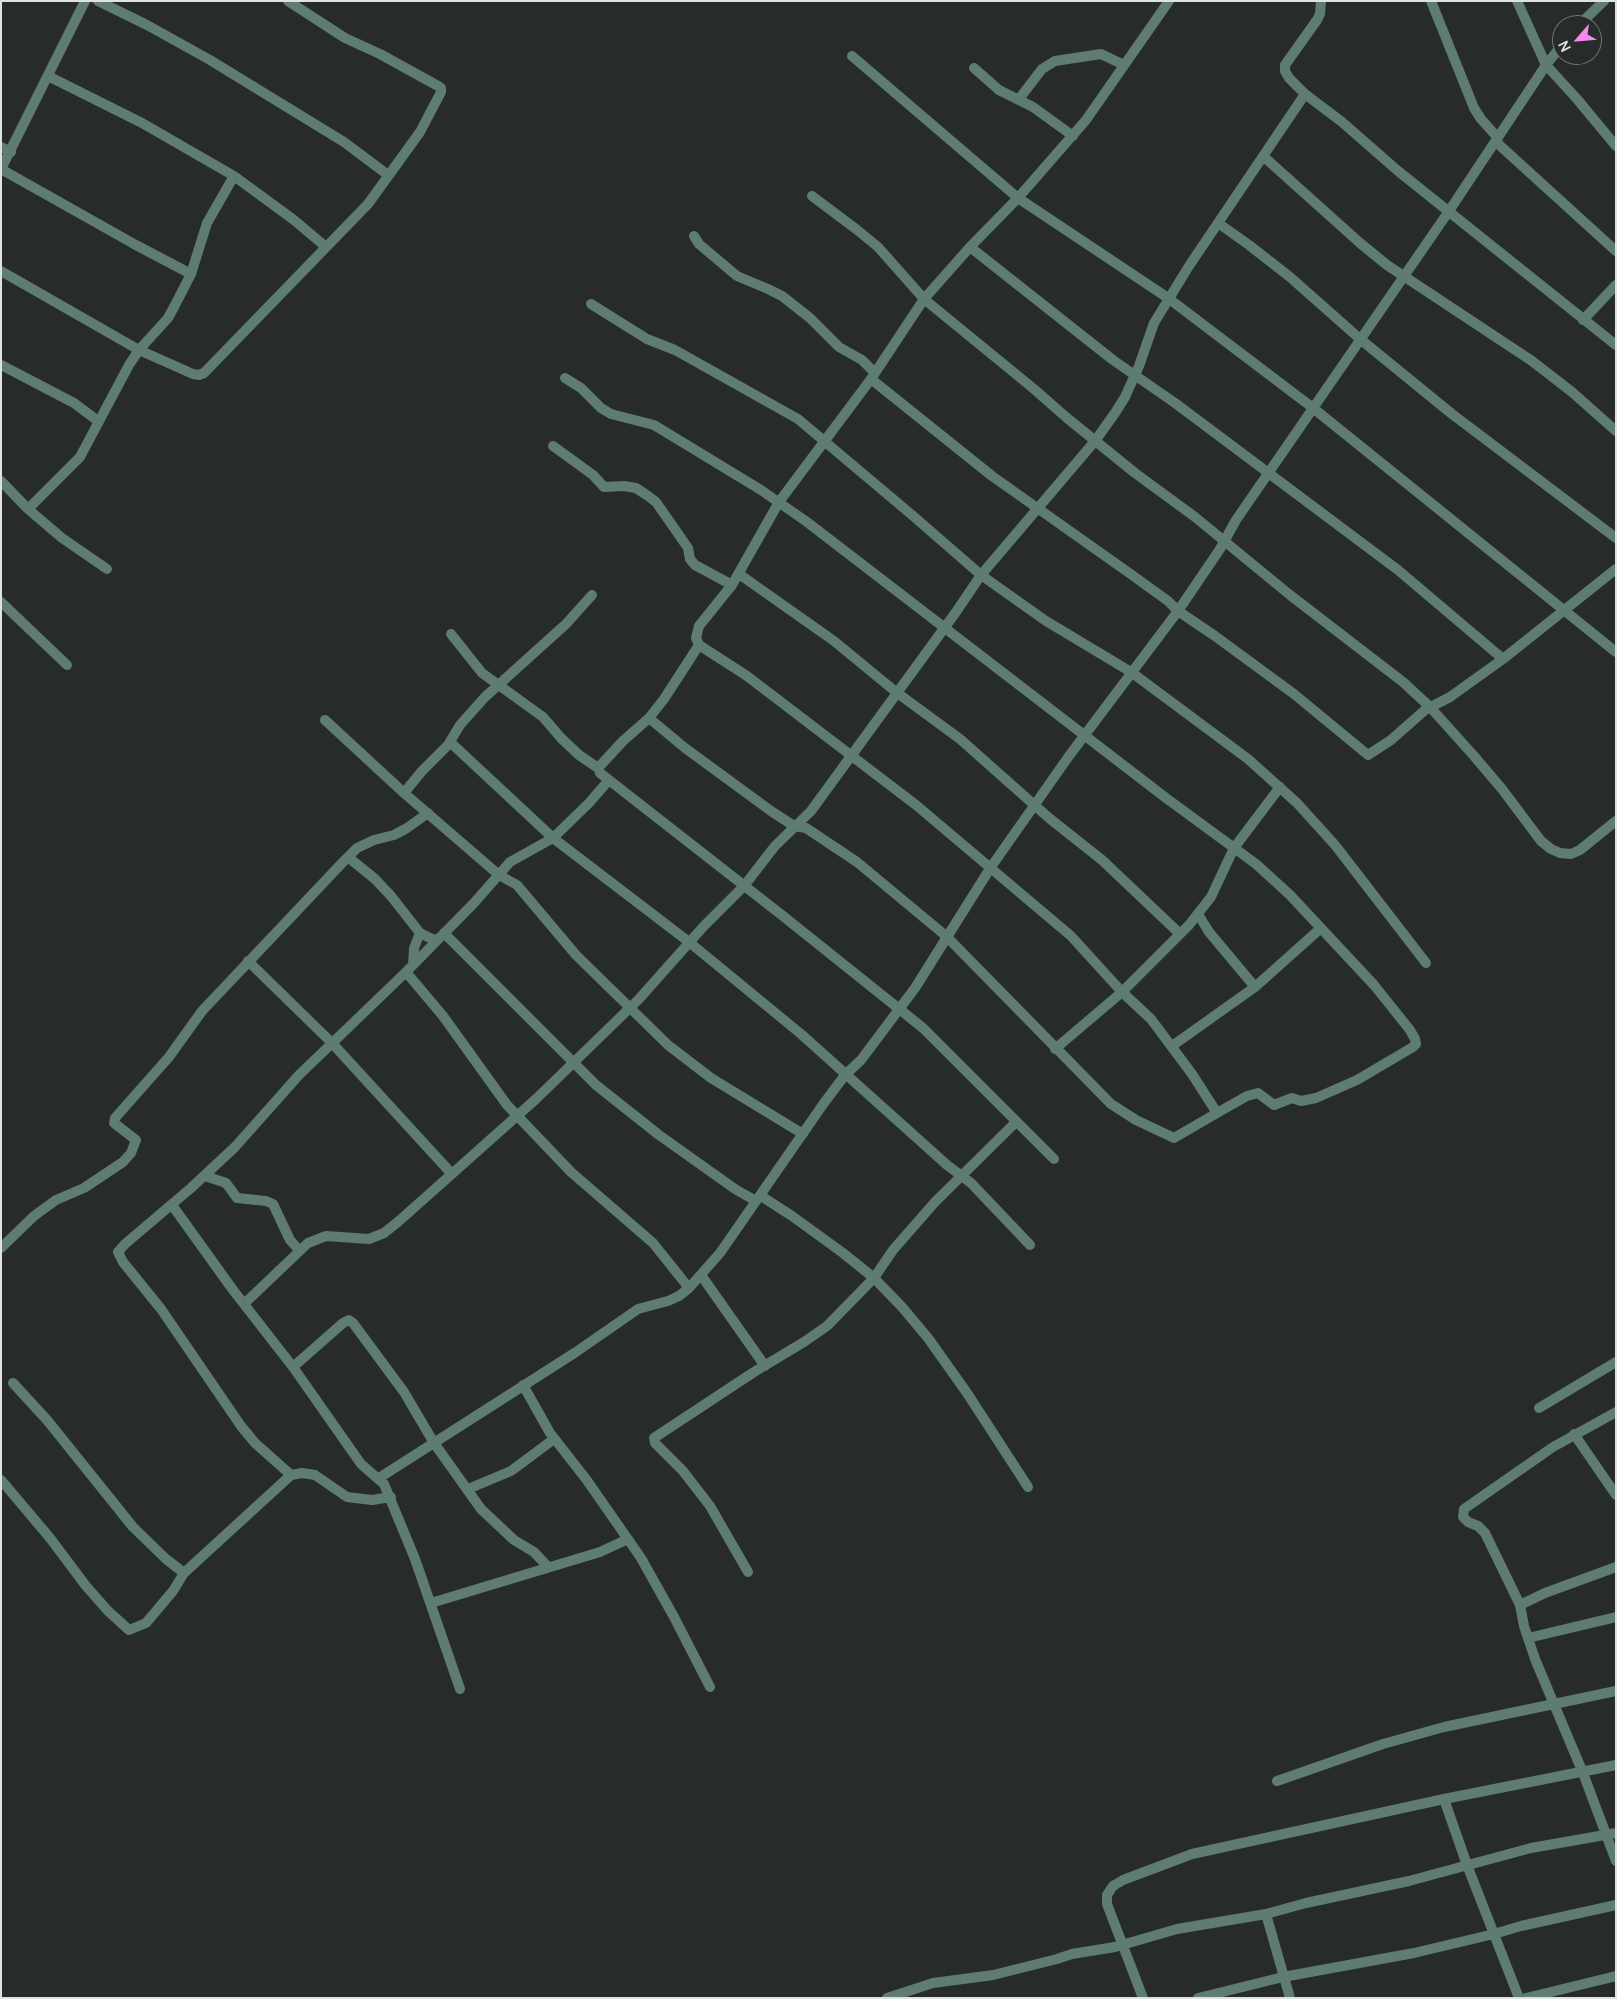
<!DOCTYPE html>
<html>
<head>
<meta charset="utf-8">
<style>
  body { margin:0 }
  #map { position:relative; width:1617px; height:1999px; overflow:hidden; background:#272c2a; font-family:Manrope,sans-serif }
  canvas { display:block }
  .frame { position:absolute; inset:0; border:2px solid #dfe2e0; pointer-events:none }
  .north { position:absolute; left:1552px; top:15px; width:50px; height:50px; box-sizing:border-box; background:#272c2a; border:1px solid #717573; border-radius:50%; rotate:243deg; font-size:14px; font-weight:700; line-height:20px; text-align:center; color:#dfe2e0 }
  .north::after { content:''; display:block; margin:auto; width:18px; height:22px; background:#f589ee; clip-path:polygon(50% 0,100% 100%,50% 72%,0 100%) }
</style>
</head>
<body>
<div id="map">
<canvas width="1617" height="1999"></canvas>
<div class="frame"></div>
<div class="north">N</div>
</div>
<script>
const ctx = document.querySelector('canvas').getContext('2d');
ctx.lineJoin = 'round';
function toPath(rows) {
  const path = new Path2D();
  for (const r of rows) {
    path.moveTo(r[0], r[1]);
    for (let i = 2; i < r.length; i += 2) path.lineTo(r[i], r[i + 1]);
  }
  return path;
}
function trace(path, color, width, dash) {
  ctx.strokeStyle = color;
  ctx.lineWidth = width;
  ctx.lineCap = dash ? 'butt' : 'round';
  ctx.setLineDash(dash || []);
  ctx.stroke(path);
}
const minor = toPath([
  [98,1,147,25,210,60,344,142,388,175],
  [1431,1,1474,108,1481,119,1498,138],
  [1517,1,1546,65,1577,99,1616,146],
  [1579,25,1604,1],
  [852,56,1018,198,1168,298,1313,408,1616,652],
  [974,68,999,90,1033,107,1073,136],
  [48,76,142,123,234,176,294,220,326,247],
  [1305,94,1289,78,1285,71,1285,65,1317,20,1320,14,1321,1],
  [1019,99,1042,69,1055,61,1101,54,1124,65],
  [1496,142,1616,251],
  [1,147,11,152],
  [1263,156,1360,243,1387,265,1532,361,1572,392,1616,431],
  [1,169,134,244,191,274],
  [1,169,85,1],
  [812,196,856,229,878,247,924,299,1034,389,1067,418,1135,473,1195,517,1290,595,1403,682,1430,707,1474,756,1502,789,1541,841,1551,849,1560,853,1571,854,1580,850,1616,821],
  [1218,223,1249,245,1290,277,1360,339,1452,414,1616,538],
  [694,236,699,244,737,276,768,289,782,296,810,318,839,347,862,360,875,373],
  [970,247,1018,198,1086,120,1169,1],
  [1,271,139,350,193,374,199,375,204,373,368,204,420,132,441,92,441,88,438,86,380,54,345,38,288,1],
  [591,304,647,339,675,350,798,419,912,515,981,575,1046,621,1131,672,1248,759,1297,803,1335,845,1426,963],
  [1583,320,1616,285],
  [1,365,74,403,98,421],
  [565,378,581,388,601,408,611,414,654,425,761,490,807,522,1166,798,1256,864,1290,895,1374,985,1410,1030,1415,1039,1416,1044,1413,1047,1357,1080,1316,1098,1301,1101,1292,1098,1274,1105,1258,1093,1247,1096,1217,1113],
  [871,379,992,476,1132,575,1168,601,1178,611,1215,636,1294,694,1368,755,1391,740,1425,710,1450,697,1503,659,1616,569],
  [553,446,593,475,604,487,624,486,636,488,648,496,656,502,688,548,690,559,695,565,732,585],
  [1,481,28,509,62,538,107,569],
  [28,509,80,457,129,365,139,350,168,318,174,307,191,274,207,223,234,176],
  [739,574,834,641,896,692,960,739,1049,818,1102,860,1179,933],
  [1,602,67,665],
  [451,634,482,673,543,717,561,738,579,755,598,768,600,773,783,916,923,1028,1054,1159],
  [649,718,685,748,771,811,794,826,806,828,857,862,946,936,1111,1104,1136,1120,1174,1138,1217,1113,1192,1074,1151,1019,1122,992,1071,936,916,805,747,676,699,645],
  [325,720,404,793,499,875,517,885,576,955,668,1045,711,1078,803,1134],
  [450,742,553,838,689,942,801,1034,947,1165,971,1183,1030,1245],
  [598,768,623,741,649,718,664,699,699,645,696,638,699,626,732,585,779,502,871,379,924,299,970,247,1113,360,1175,403,1398,570,1503,659],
  [404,793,422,771,448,745,460,725,485,697,566,624,592,595],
  [348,857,375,879,391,896,420,933,432,939,437,940],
  [1198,914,1209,932,1255,987],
  [444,933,596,1085,659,1135,735,1189,756,1201],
  [248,961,332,1043,451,1173],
  [413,965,414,948,420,933],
  [406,972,443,1016,507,1105,571,1172,653,1243,689,1288],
  [1172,1046,1255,987,1321,928],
  [1055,1049,1122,992,1189,925,1211,897,1234,848,1280,787],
  [205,1176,226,1183,237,1198,266,1201,273,1204,290,1240,299,1250],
  [761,1196,792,1216,843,1253,874,1278,902,1307,928,1338,967,1393,1028,1487],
  [172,1205,233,1290,293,1367,361,1464,384,1484,415,1559,460,1689],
  [1,1248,34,1216,56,1200,84,1188,123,1162,131,1153,136,1140,114,1123,115,1118,169,1057,202,1011,344,861,357,848,374,840,394,835,407,828,428,813],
  [701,1275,765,1366],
  [245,1303,308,1243,326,1236,369,1239,384,1233,399,1221,536,1099,639,999,703,927,744,886,775,846,811,811,956,612,981,575,1095,441,1115,413,1125,397,1139,366,1154,323,1189,266,1305,94,1342,122,1398,171,1616,345],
  [293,1367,343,1323,349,1320,353,1323,404,1392,434,1443,481,1509,514,1540,534,1552,548,1567],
  [13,1383,47,1420,133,1527,166,1559,184,1573],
  [523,1385,550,1433,586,1479,641,1558,674,1617,710,1687],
  [1539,1408,1616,1362],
  [1574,1434,1616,1495],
  [291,1475,255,1443,241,1426,161,1309,123,1262,118,1252,125,1244,191,1188,235,1147,299,1075,406,972,474,903,510,862,553,838,589,803,609,780],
  [379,1478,576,1352,638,1309,668,1301,679,1296,689,1288,720,1253,824,1103,845,1075,861,1060,915,988,991,867,1069,756,1178,611,1220,549,1236,520,1449,211,1546,65,1562,45],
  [1,1480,50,1538,86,1586,108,1611,129,1630,146,1623,173,1591,184,1573,291,1475,302,1473,315,1475,347,1497,372,1500,391,1497],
  [468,1489,511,1471,554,1439],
  [1616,1567,1545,1593,1520,1605,1524,1626,1535,1659,1583,1773,1616,1861],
  [748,1572,710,1506,683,1471,655,1443,654,1438,754,1372,804,1342,827,1326,874,1278,893,1250,935,1202,1016,1122],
  [431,1603,600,1552,628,1539],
  [1520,1605,1485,1533,1478,1526,1468,1522,1463,1517,1464,1509,1553,1447,1616,1412],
  [1528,1638,1616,1617],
  [1277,1781,1383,1744,1444,1727,1616,1691],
  [1444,1799,1467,1865,1519,1998],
  [1266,1914,1290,1998],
  [887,1998,933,1983,993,1975,1057,1959,1072,1954,1115,1947,1177,1929,1266,1914,1306,1903,1409,1881,1531,1848,1616,1833],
  [1143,1998,1107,1904,1107,1895,1113,1886,1123,1880,1192,1854,1444,1799,1616,1765],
  [1198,1998,1283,1977,1414,1953,1494,1934,1521,1926,1616,1905],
  [1526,1998,1616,1976]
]);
trace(minor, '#5e7c6f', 10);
</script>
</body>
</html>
